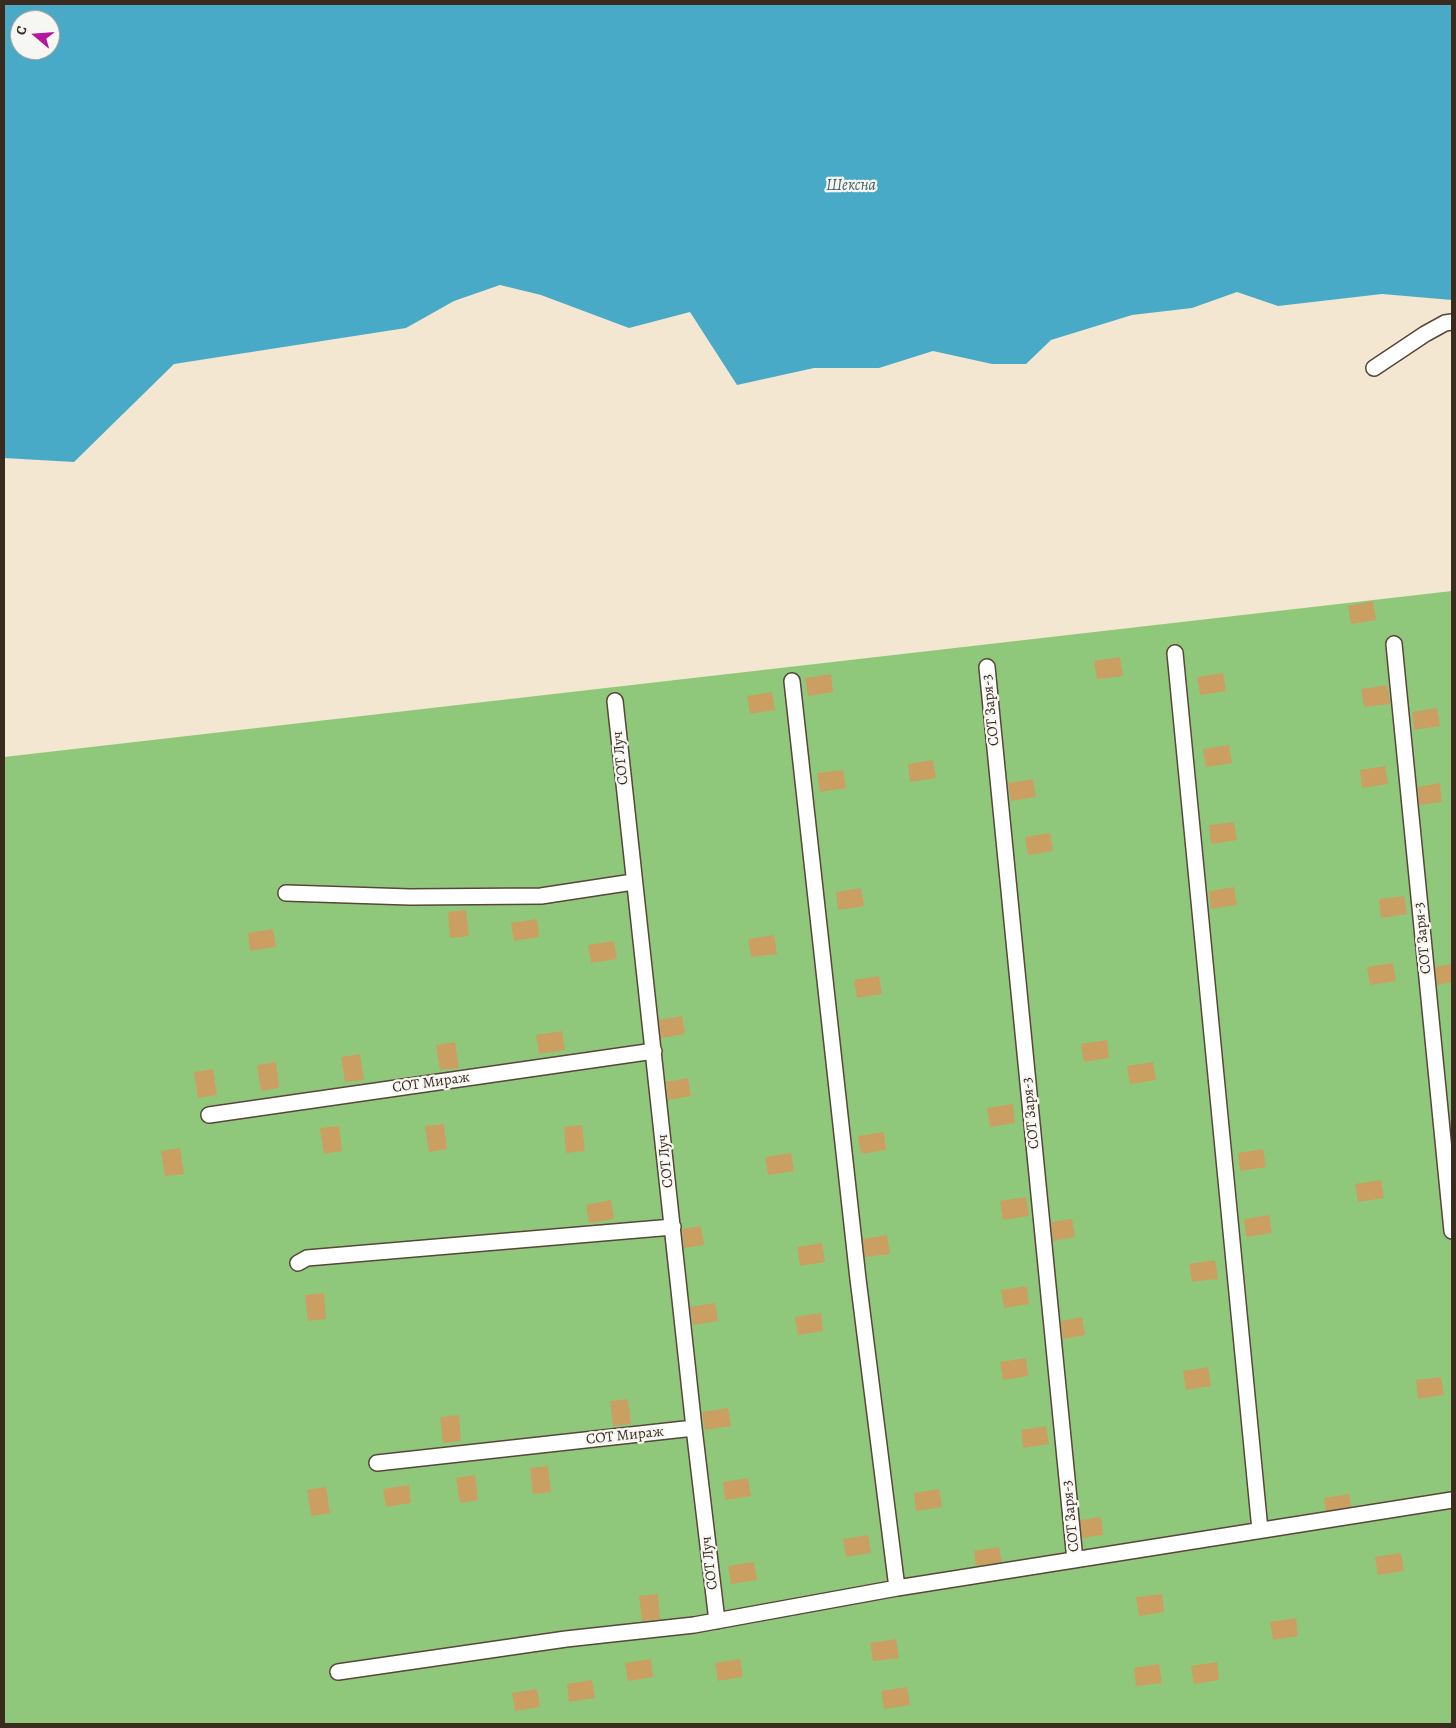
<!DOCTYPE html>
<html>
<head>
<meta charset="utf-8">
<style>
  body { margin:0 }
  #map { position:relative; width:1456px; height:1728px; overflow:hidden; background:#f3e7d1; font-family:Alegreya,serif }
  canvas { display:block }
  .frame { position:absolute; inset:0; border:5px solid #3b2a1e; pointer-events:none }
  .north { position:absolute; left:10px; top:10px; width:50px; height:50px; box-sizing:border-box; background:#f6f6f2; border:1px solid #aba49d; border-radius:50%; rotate:288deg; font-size:14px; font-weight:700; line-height:20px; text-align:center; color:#3b2a1e }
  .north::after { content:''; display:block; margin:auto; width:18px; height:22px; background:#b5179e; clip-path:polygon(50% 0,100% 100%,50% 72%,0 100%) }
</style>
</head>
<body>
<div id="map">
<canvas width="1456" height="1728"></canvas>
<div class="frame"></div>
<div class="north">С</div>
</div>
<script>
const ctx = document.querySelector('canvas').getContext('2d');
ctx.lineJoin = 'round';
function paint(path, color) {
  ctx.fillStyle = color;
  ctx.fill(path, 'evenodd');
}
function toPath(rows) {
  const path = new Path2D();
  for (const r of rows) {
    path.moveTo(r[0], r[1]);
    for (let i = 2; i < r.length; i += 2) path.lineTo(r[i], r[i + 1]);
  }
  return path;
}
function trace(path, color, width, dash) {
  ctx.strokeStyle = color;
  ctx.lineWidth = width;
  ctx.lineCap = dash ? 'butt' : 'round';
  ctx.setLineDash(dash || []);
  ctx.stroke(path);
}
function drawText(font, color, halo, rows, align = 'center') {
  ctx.font = font + ' Alegreya,serif';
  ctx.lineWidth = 4.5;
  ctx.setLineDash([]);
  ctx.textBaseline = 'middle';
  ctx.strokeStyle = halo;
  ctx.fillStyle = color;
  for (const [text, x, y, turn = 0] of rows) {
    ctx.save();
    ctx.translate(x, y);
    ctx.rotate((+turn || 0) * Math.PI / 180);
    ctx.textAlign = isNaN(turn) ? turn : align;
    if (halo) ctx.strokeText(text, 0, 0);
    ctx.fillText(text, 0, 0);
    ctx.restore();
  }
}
const green = toPath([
  [1452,591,1452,1724,4,1724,4,757]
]);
const water = toPath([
  [4,4,1452,4,1452,300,1382,294,1278,306,1237,292,1192,308,1132,315,1051,340,1026,364,992,364,933,351,879,368,814,368,737,385,690,312,629,328,541,295,500,285,454,301,406,328,174,364,74,462,4,458],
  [20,20,50,20,50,50,20,50]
]);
const building = toPath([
  [1373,601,1376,620,1351,624,1348,606],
  [1120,657,1123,676,1097,679,1094,661],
  [1223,673,1226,691,1200,695,1197,677],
  [831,674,833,692,808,696,805,678],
  [1387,685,1390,704,1364,707,1361,689],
  [772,692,775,710,750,714,747,696],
  [1437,708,1440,726,1414,730,1412,712],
  [1229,745,1232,763,1206,767,1203,749],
  [933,760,936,778,910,782,908,764],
  [1385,766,1388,784,1362,788,1360,770],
  [843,770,846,788,820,792,817,773],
  [1033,779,1036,797,1011,801,1008,783],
  [1440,783,1442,802,1419,805,1418,787],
  [1234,822,1237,840,1211,844,1209,825],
  [1050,833,1053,851,1028,855,1025,837],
  [1234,887,1237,905,1211,909,1209,891],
  [861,888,864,906,838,910,836,892],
  [1404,896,1407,914,1381,918,1379,899],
  [466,910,469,936,450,938,448,912],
  [537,919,539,937,514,941,511,923],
  [273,929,276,947,250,951,248,933],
  [774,935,777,954,751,957,748,939],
  [614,941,617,959,591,963,588,945],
  [1393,963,1396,981,1370,985,1367,967],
  [1452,964,1452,982,1437,985,1435,967],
  [879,976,882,994,857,998,854,980],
  [682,1016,685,1034,661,1038,659,1020],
  [562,1031,565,1050,539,1054,536,1035],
  [1107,1040,1109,1058,1084,1062,1081,1044],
  [455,1042,459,1068,440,1070,436,1045],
  [360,1054,364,1080,345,1082,341,1057],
  [276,1062,279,1088,261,1091,257,1065],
  [1153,1062,1156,1080,1130,1084,1127,1066],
  [213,1069,217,1095,198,1098,194,1072],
  [688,1078,691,1096,668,1100,666,1082],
  [1013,1104,1015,1123,990,1127,987,1108],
  [444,1124,447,1149,429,1152,425,1126],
  [582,1125,585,1151,566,1153,564,1127],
  [339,1126,342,1151,324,1154,320,1128],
  [884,1132,886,1150,861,1154,858,1136],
  [180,1148,184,1174,165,1176,161,1151],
  [1263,1149,1266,1167,1240,1171,1238,1153],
  [791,1153,794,1171,768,1175,765,1157],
  [1381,1180,1384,1198,1358,1202,1355,1184],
  [1026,1197,1029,1216,1003,1220,1000,1201],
  [611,1200,614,1219,589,1223,586,1205],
  [1269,1215,1272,1233,1246,1237,1244,1219],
  [1072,1219,1075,1237,1053,1241,1051,1222],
  [701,1226,704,1245,684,1248,682,1229],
  [887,1235,890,1254,865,1257,863,1239],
  [822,1243,825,1262,800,1266,797,1247],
  [1215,1260,1218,1279,1192,1282,1189,1264],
  [1027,1286,1029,1304,1004,1308,1001,1290],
  [324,1293,326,1319,308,1321,305,1295],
  [715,1303,718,1321,693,1325,690,1307],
  [821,1313,823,1331,798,1335,795,1317],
  [1082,1317,1085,1335,1063,1339,1061,1321],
  [1026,1358,1028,1376,1003,1380,1000,1362],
  [1208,1367,1211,1386,1186,1390,1183,1371],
  [1441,1377,1444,1395,1418,1399,1416,1380],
  [628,1399,631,1424,613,1426,610,1401],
  [728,1408,731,1426,705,1430,702,1412],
  [459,1415,461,1441,443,1443,440,1417],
  [1046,1426,1049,1444,1023,1448,1021,1430],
  [548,1466,551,1492,533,1494,530,1468],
  [475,1475,478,1500,460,1503,456,1478],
  [748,1478,751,1496,725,1500,723,1482],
  [409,1485,411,1503,386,1507,383,1489],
  [326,1487,330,1513,311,1516,307,1490],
  [939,1489,942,1507,916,1511,914,1493],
  [1349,1494,1351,1507,1326,1511,1324,1498],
  [1101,1517,1103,1535,1082,1538,1080,1520],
  [868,1535,871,1553,846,1557,843,1539],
  [999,1547,1002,1562,976,1566,974,1551],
  [1401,1553,1404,1571,1378,1575,1375,1557],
  [754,1562,757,1580,731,1584,728,1566],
  [658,1594,660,1619,642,1621,639,1596],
  [1162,1594,1164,1612,1139,1616,1136,1597],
  [1296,1618,1298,1636,1273,1640,1270,1622],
  [896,1639,899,1658,873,1661,870,1643],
  [651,1659,653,1677,628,1681,625,1663],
  [740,1659,743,1677,718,1681,715,1663],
  [1217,1662,1219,1680,1194,1684,1191,1666],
  [1159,1664,1162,1683,1136,1686,1134,1668],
  [592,1680,595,1698,569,1702,567,1684],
  [907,1687,910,1705,884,1709,881,1691],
  [537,1689,540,1707,515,1711,512,1693]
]);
const minor = toPath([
  [1374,368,1425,334,1445,323,1452,322],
  [1394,644,1452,1231],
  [1175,653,1260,1530],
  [987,667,1075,1560],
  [792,681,858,1279,897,1588],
  [615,701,694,1428,717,1621],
  [286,893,410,897,541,896,633,882],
  [209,1115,654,1051],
  [298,1263,307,1258,673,1227],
  [377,1463,694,1428],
  [338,1672,566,1639,694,1625,897,1588,1452,1500]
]);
const streetNames = [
  ["СОТ Заря-3",991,710,-96],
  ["СОТ Луч",621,758,-96],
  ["СОТ Заря-3",1423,938,-96],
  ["СОТ Мираж",431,1083,-8],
  ["СОТ Заря-3",1031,1113,-96],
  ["СОТ Луч",666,1161,-96],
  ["СОТ Мираж",625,1436,-6],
  ["СОТ Заря-3",1071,1516,-96],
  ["СОТ Луч",710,1563,-97]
];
const waterNames = [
  ["Шексна",851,186]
];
paint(green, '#90c87b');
paint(water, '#49aac8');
paint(building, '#cb9f61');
trace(minor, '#574639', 18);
trace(minor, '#fff', 15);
drawText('15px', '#3b2a1e', '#f6f6f2', streetNames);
drawText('italic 16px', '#415d62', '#f6f6f2', waterNames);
</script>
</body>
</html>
